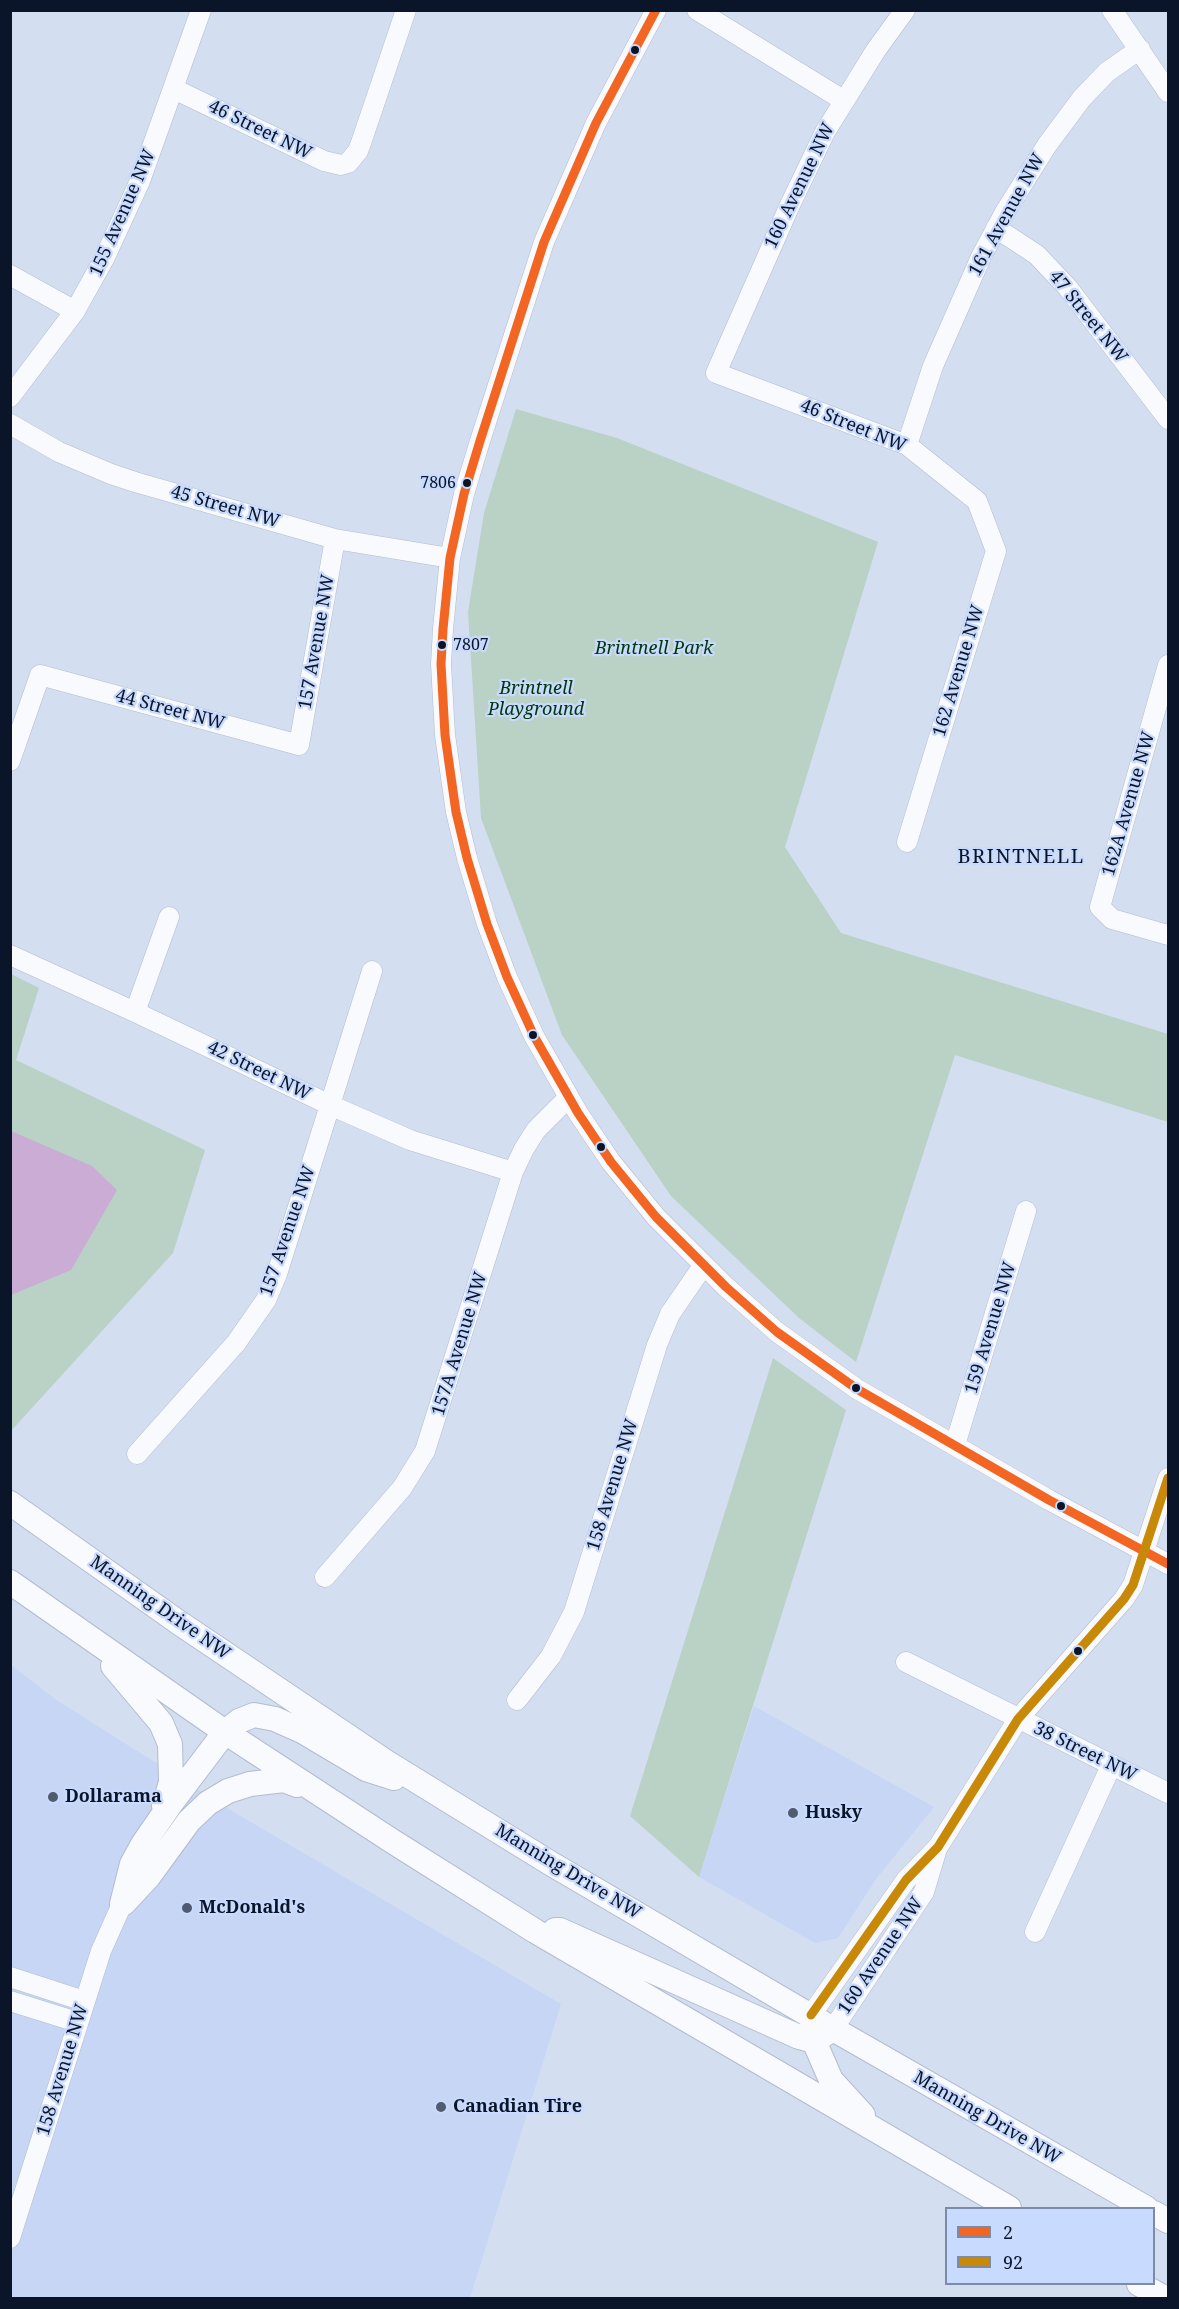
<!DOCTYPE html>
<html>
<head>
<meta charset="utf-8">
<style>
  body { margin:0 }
  #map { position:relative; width:1179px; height:2309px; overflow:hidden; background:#d4def1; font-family:"Noto Serif",serif }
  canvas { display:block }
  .frame { position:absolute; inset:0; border:12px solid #0b1529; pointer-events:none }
  .legend { position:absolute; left:945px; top:2207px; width:210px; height:78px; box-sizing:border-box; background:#c8dafd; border:2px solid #7c8ba8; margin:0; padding:8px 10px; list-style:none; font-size:18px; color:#0b1529 }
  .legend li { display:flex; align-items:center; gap:12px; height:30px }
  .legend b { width:30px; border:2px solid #7c8ba8 }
</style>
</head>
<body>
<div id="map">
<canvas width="1179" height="2309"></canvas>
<div class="frame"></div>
<ul class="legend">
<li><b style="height:8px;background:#f26522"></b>2</li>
<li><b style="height:8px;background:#c88908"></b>92</li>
</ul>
</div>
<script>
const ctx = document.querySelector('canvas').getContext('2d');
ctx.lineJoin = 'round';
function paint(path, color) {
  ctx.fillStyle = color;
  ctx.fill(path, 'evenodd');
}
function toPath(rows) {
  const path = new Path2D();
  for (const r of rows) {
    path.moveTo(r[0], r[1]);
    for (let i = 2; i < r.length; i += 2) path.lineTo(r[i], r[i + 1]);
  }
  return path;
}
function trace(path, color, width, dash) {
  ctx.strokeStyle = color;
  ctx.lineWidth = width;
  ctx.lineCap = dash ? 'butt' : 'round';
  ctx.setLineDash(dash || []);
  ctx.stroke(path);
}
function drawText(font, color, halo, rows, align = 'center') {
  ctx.font = font + ' "Noto Serif",serif';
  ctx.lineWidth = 4.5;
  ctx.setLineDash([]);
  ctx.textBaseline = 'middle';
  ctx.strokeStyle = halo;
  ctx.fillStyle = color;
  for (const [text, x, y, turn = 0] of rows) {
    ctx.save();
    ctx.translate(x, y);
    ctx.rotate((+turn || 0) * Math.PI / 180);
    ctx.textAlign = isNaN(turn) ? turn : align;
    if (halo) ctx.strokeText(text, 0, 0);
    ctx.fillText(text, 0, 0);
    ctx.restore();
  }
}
const built = toPath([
  [10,1664,55,1699,232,1811,561,2004,470,2298,11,2298],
  [754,1706,934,1807,876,1879,838,1938,815,1943,699,1877]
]);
const green = toPath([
  [516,409,617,438,878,542,785,847,841,933,1168,1034,1168,1122,955,1055,856,1362,799,1318,671,1196,562,1035,481,818,468,612,484,513],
  [11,974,39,988,16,1060,205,1150,173,1253,11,1431],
  [773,1358,846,1410,699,1877,630,1816]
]);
const water = toPath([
  [11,1131,92,1166,117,1190,71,1270,11,1295]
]);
const minor = toPath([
  [656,10,596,123,544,242,480,441,464,494,450,558,443,629,441,664,445,735,456,812,467,858,487,924,507,977,534,1036,578,1113,611,1162,656,1217,726,1287,777,1332,857,1389,1049,1500,1168,1564],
  [697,10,843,100],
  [905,10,876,50,825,132,789,207,716,373,907,445,977,501,996,551,907,842],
  [1112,10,1168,92],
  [174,89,324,161,341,165,348,163,358,151,362,140,406,10],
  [996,228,1037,255,1068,288,1168,419],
  [10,275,75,311],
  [10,397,75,311,104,259,140,181,201,10],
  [10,424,59,452,111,474,135,482,335,539,450,558],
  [907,445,933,366,981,257,1005,212,1047,145,1082,98,1107,72,1140,49],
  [1168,665,1100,907,1112,919,1168,935],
  [10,761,40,675,299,745,335,539],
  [10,955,135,1012,330,1105,410,1140,513,1172],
  [135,1012,169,917],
  [955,1445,1026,1211],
  [137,1454,236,1343,266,1300,277,1274,372,971],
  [325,1577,402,1488,425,1451,513,1172,524,1149,536,1130,569,1097],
  [906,1662,1168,1793],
  [517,1700,551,1656,574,1612,657,1345,670,1314,703,1266],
  [1035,1932,1111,1766],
  [10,1977,84,2001],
  [10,2001,77,2022],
  [811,2015,906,1880,938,1847,1018,1719,1124,1599,1133,1585,1168,1478],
  [833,2029,924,1892,936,1852],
  [10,2238,101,1951,122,1904]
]);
const major = toPath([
  [10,1503,178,1622,386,1762,550,1863,833,2029,1146,2208],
  [10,1582,225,1732,392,1841,535,1931,1009,2208],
  [113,1666,161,1723,170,1744,171,1782,164,1806],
  [124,1903,149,1876,189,1821,208,1803,228,1791,250,1784,284,1780,297,1785],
  [122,1904,132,1864,143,1844,172,1802,225,1732,239,1721,254,1715,275,1719,302,1731,366,1769,394,1778],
  [555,1930,560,1930,799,2037,814,2041,833,2029],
  [812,2025,814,2041,831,2080,863,2115],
  [1154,2213,1168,2221],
  [1139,2284,1165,2298]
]);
const bus1 = toPath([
  [656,10,596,123,544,242,480,441,464,494,450,558,443,629,441,664,445,735,456,812,467,858,487,924,507,977,534,1036,578,1113,611,1162,656,1217,726,1287,777,1332,857,1389,1049,1500,1168,1564]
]);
const bus2 = toPath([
  [811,2015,906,1880,938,1847,1018,1719,1124,1599,1133,1585,1168,1478]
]);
const markers = [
  [635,50,5,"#0b1529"],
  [467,483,5,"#0b1529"],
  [442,645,5,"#0b1529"],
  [533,1035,5,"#0b1529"],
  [601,1147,5,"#0b1529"],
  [856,1388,5,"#0b1529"],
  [1061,1506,5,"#0b1529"],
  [1078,1651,5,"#0b1529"],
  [53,1797,6,"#515b6f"],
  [793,1813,6,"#515b6f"],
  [187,1908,6,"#515b6f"],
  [441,2107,6,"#515b6f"]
];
const busNames = [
  ["7806",456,483],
  ["7807",453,645,"left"]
];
const streetNames = [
  ["46 Street NW",260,130,26],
  ["160 Avenue NW",800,186,-64],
  ["155 Avenue NW",123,213,-66],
  ["161 Avenue NW",1007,215,-61],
  ["47 Street NW",1088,317,51],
  ["46 Street NW",853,426,22],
  ["45 Street NW",225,507,16],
  ["157 Avenue NW",317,642,-80],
  ["162 Avenue NW",959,671,-73],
  ["44 Street NW",170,710,15],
  ["162A Avenue NW",1129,804,-74],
  ["42 Street NW",259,1071,26],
  ["157 Avenue NW",288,1231,-71],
  ["159 Avenue NW",991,1328,-73],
  ["157A Avenue NW",460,1344,-73],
  ["158 Avenue NW",613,1485,-73],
  ["Manning Drive NW",160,1608,35],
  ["38 Street NW",1085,1752,26],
  ["Manning Drive NW",568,1872,31],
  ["160 Avenue NW",881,1956,-56],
  ["158 Avenue NW",63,2070,-73],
  ["Manning Drive NW",987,2118,30]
];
const parkNames = [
  ["Brintnell Park",654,649],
  ["Brintnell",536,689],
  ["Playground",536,710]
];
const poiNames = [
  ["Dollarama",65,1797],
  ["Husky",805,1813],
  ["McDonald's",199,1908],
  ["Canadian Tire",453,2107]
];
const neighbourhoodNames = [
  ["BRINTNELL",1021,857]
];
paint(built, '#c6d6f4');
paint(green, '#bad1c6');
paint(water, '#caacd5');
trace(minor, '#b2bcd0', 21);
trace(major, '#b2bcd0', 26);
trace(minor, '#f9fafd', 20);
trace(major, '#f9fafd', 24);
trace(bus1, '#f26522', 9);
trace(bus2, '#c88908', 9);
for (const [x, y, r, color] of markers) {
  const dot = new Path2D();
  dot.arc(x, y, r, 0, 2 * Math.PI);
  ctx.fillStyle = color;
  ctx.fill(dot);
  trace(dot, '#c8dafd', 2);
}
drawText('16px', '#0b1529', '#c8dafd', busNames, 'right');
drawText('18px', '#0b1529', '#c8dafd', streetNames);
drawText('italic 18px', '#003706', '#c8dafd', parkNames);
drawText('bold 18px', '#0b1529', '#c8dafd', poiNames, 'left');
ctx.letterSpacing = '1.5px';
drawText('20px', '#0b1529', '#c8dafd', neighbourhoodNames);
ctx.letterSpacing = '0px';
</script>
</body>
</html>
